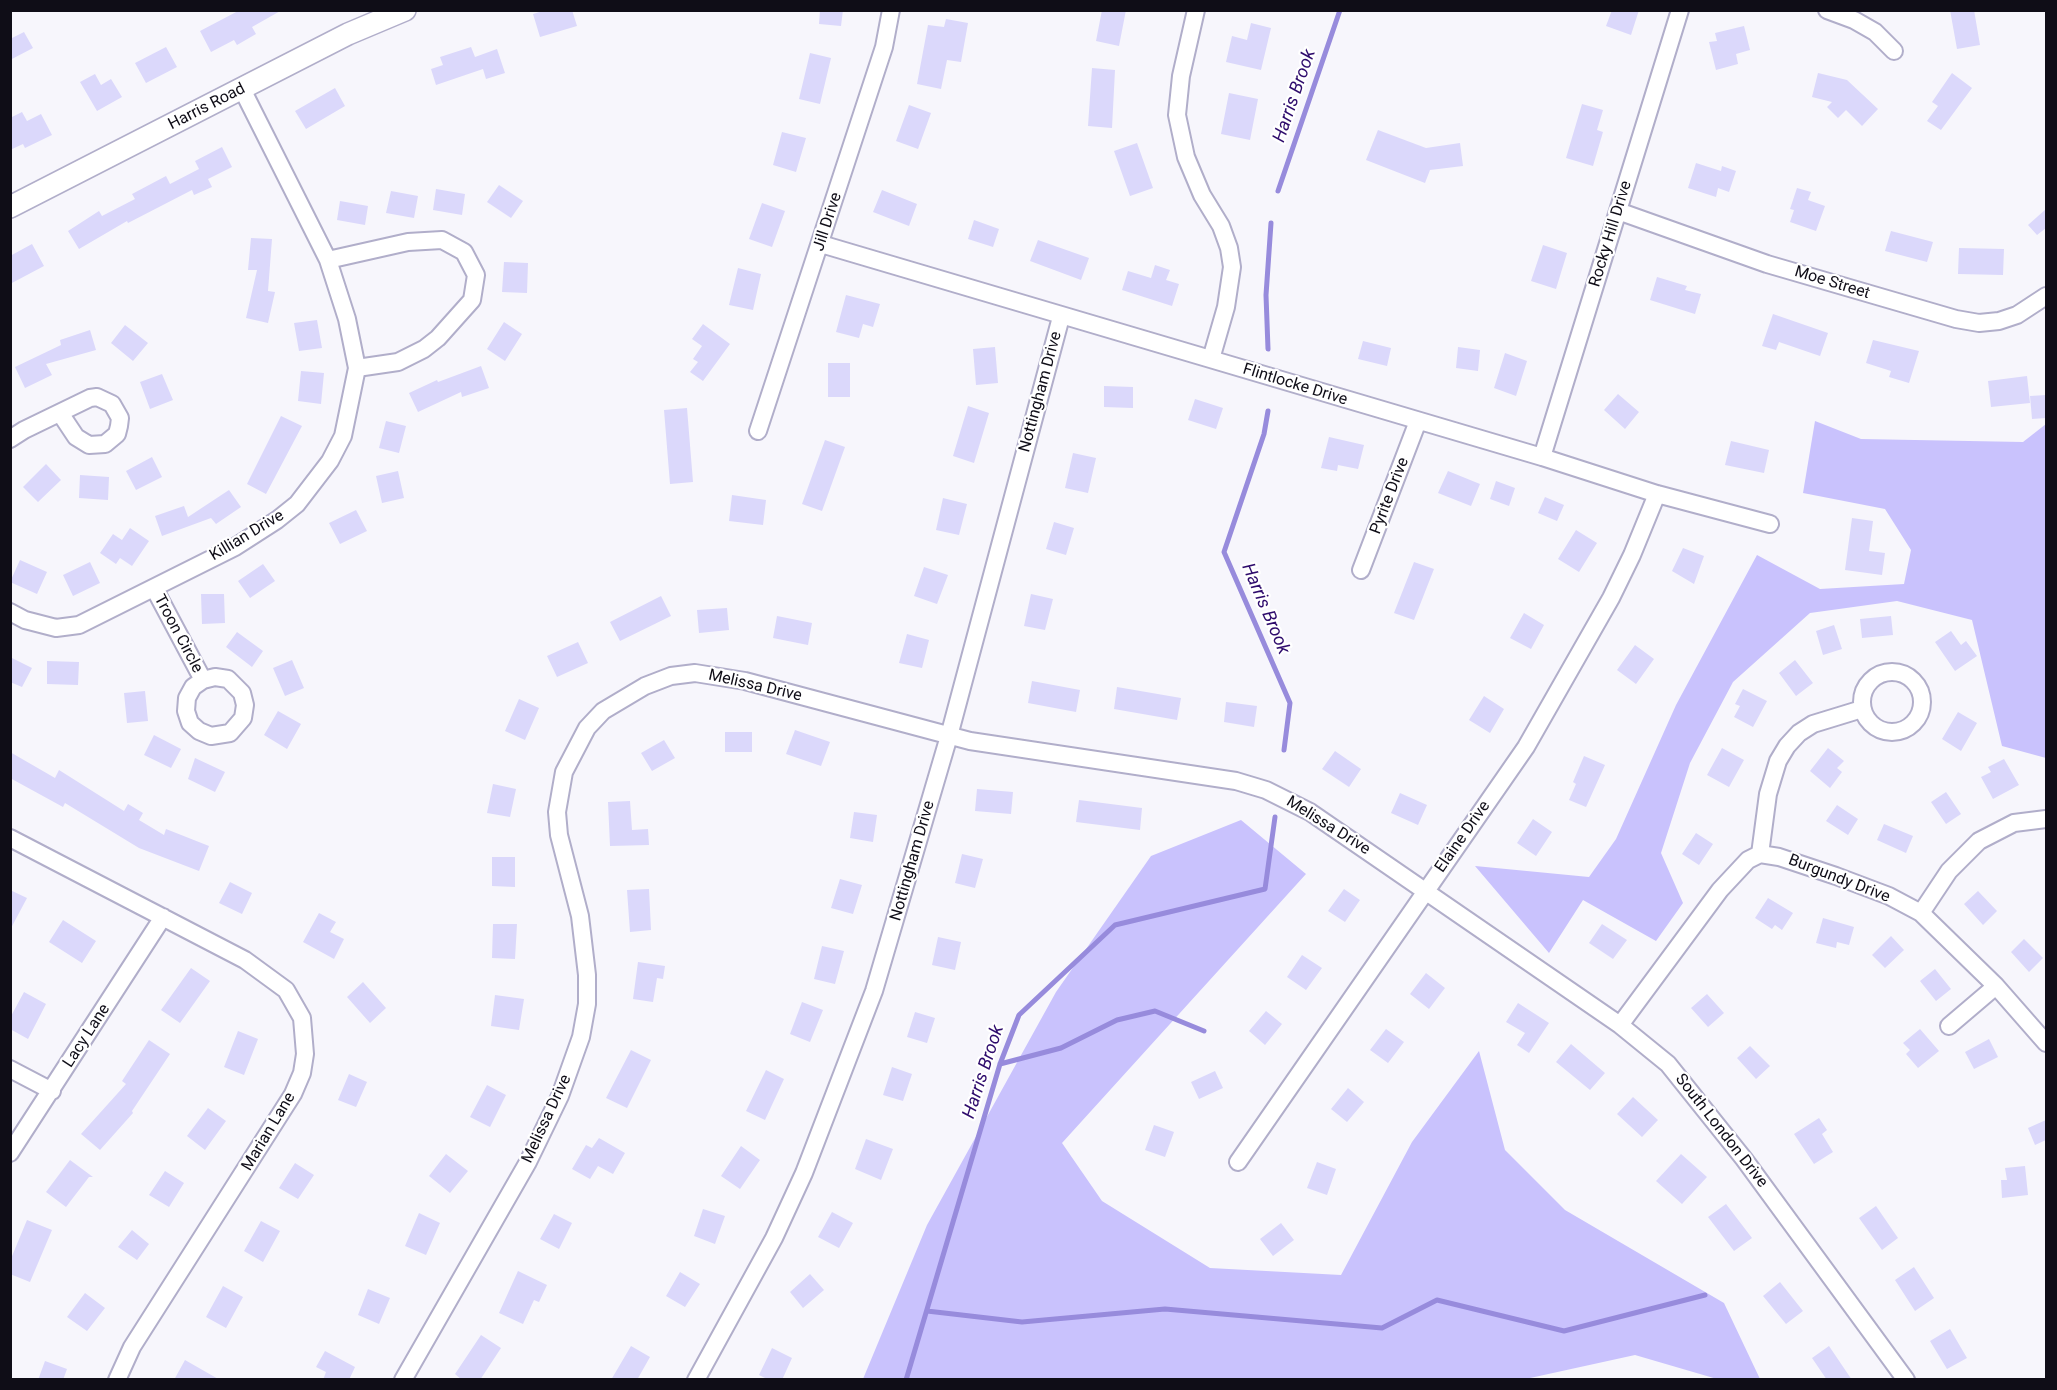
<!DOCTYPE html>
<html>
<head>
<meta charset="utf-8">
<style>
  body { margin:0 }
  #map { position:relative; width:2057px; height:1390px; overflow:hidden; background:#f7f6fc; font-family:Roboto,sans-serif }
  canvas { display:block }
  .frame { position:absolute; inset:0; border:12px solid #0f0d17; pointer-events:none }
</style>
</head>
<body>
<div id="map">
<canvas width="2057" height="1390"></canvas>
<div class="frame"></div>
</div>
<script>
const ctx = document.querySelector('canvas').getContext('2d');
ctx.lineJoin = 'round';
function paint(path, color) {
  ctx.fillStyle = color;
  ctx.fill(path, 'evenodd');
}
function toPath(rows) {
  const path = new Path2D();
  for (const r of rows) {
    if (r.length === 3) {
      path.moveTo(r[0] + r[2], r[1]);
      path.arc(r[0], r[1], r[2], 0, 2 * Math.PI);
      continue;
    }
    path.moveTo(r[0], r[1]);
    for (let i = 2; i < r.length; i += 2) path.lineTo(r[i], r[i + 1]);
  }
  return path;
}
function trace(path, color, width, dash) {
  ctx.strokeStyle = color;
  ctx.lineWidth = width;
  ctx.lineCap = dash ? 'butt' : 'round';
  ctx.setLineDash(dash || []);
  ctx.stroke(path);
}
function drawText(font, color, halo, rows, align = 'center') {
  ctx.font = font + ' Roboto,sans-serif';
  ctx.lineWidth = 4.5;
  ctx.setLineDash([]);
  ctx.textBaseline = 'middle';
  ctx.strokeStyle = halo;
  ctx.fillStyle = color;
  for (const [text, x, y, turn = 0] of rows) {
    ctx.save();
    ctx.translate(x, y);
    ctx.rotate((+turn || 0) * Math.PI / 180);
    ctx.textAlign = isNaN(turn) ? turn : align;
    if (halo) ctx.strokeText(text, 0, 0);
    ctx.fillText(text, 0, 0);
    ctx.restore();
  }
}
const green = toPath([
  [1815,421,1861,439,2023,442,2046,424,2046,758,2002,746,1972,620,1897,601,1810,613,1733,682,1690,763,1661,853,1683,903,1656,941,1583,900,1549,953,1475,866,1589,877,1616,839,1676,705,1757,555,1820,589,1904,584,1911,550,1885,509,1803,493],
  [1241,820,1306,874,1062,1143,1102,1201,1210,1268,1341,1275,1412,1142,1479,1051,1505,1150,1565,1210,1724,1303,1760,1379,1717,1379,1635,1355,1521,1380,863,1379,927,1225,1056,992,1151,856]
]);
const stream = toPath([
  [1278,191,1340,10],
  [1268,349,1266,295,1271,223],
  [1268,411,1264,434,1224,552,1290,703,1284,750],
  [1000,1064,1061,1048,1117,1020,1155,1011,1204,1031],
  [927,1311,1022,1322,1165,1309,1382,1328,1437,1300,1564,1331,1705,1295],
  [906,1380,1000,1064,1019,1015,1115,925,1265,889,1275,817]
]);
const building = toPath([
  [240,10,282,10,252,27,256,34,237,45,234,40,211,52,200,31],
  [546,10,572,10,577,26,540,37,533,14],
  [820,10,843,10,841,26,819,24],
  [1102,10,1126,10,1119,46,1096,41],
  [1612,10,1639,10,1631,35,1606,26],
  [1950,10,1974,10,1980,45,1957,49],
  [946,19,968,23,961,62,947,60,941,89,917,84,928,25,944,27],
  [1251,23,1271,28,1261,70,1226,62,1232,36,1247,40],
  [1744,26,1750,50,1736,54,1738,64,1716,70,1709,42,1717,41,1715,33],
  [24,32,33,48,10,60,10,39],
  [166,47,177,67,146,83,135,63],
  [471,47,475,57,497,49,505,73,486,79,483,69,436,85,431,69,443,65,440,57],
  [810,53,831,58,820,104,799,99],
  [1092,68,1115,70,1112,128,1088,126],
  [1818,73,1847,80,1878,109,1862,126,1846,110,1838,118,1827,107,1832,102,1812,97],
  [1952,73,1972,88,1941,130,1927,121,1938,106,1932,102],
  [95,74,101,85,111,79,122,97,97,111,80,82],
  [335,88,345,106,306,129,295,111],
  [1229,93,1258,99,1250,140,1221,134],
  [1582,104,1603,110,1597,130,1603,132,1593,166,1566,158],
  [909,105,931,113,918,149,896,141],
  [22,112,27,121,41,114,52,135,25,148,23,144,10,150,10,118],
  [1378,130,1426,148,1460,143,1463,166,1430,170,1425,183,1366,160],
  [782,132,806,138,796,172,773,165],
  [1137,143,1153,188,1130,196,1114,151],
  [222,147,232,167,208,179,212,187,194,195,192,190,128,223,127,221,79,249,68,231,99,211,102,216,135,199,132,194,166,176,170,184,199,169,195,161],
  [1696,163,1721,171,1722,166,1736,171,1729,192,1718,188,1716,197,1688,188],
  [499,185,523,201,511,218,487,202],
  [1797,188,1811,192,1808,200,1825,206,1816,231,1790,222,1794,210,1790,209],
  [436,189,465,194,462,215,433,210],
  [882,190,917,204,909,226,873,212],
  [391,191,418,196,414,218,386,213],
  [340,201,368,206,365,225,337,220],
  [762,203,785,211,772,247,749,239],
  [2046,209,2046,228,2037,235,2028,225],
  [974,220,999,229,993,247,968,239],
  [1891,231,1933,242,1927,262,1885,251],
  [251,238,272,239,268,291,275,292,268,323,246,318,257,270,248,270],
  [1038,240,1089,258,1081,280,1030,261],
  [32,244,44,266,10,284,10,256],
  [1543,245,1567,253,1556,289,1531,281],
  [1959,248,2004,249,2003,275,1958,274],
  [504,262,528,263,527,293,502,292],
  [1155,265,1170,270,1166,280,1179,284,1172,306,1122,290,1128,271,1151,278],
  [738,268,761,274,753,310,729,305],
  [1657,277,1687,286,1685,290,1701,294,1695,314,1650,300],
  [846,295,880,304,873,327,863,324,859,338,836,332],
  [1773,314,1828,333,1820,356,1779,342,1776,350,1762,346],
  [317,320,322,348,299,351,294,323],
  [504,322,522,334,505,361,487,349],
  [703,324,730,344,703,381,690,372,698,362,693,359,702,346,692,339],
  [125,325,148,343,133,361,111,343],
  [90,330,96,350,46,364,52,375,25,388,15,367,61,345,60,340],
  [1873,340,1919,351,1909,383,1889,377,1891,371,1866,363],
  [1363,341,1391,348,1387,366,1358,359],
  [995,347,998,383,976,385,973,349],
  [1458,347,1480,350,1478,371,1456,368],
  [1505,353,1527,361,1516,396,1494,388],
  [828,363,850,363,850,397,828,397],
  [481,366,489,388,462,397,461,392,418,412,409,393,437,380,438,382],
  [301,371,324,373,321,404,298,401],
  [162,374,173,400,150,409,140,382],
  [2027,376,2030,403,1991,407,1988,381],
  [1104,386,1133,387,1133,408,1104,407],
  [1618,394,1639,412,1625,429,1604,410],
  [2046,395,2046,418,2032,419,2030,396],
  [1195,399,1223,408,1216,429,1188,420],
  [968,406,989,413,974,463,953,456],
  [687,408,693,482,670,484,664,410],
  [281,416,302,426,266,494,247,484],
  [386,421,406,426,399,453,379,448],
  [1329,437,1364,445,1358,469,1338,465,1337,471,1321,468],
  [825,440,845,447,822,511,802,504],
  [1731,441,1769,450,1764,473,1725,465],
  [1073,453,1096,458,1088,493,1065,488],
  [152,457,162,477,136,490,126,471],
  [46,464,61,480,38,502,23,487],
  [398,471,404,498,382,503,376,476],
  [1448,471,1480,484,1471,506,1438,493],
  [80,475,109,477,108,500,79,498],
  [1496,481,1515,488,1509,506,1490,499],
  [229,490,241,507,216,524,211,518,162,536,155,516,184,506,188,517],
  [732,495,766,500,763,525,729,521],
  [1545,497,1564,505,1557,521,1538,513],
  [943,498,967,504,959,535,936,530],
  [356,510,367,531,340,544,329,523],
  [1852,518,1873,521,1869,551,1885,553,1882,575,1845,570],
  [1054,522,1074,528,1066,555,1046,549],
  [130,528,149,541,132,566,120,558,116,564,100,553,113,534,122,540],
  [1576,530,1597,543,1579,572,1558,559],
  [1683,548,1704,556,1694,584,1672,571],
  [20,560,47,572,37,594,10,582],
  [90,562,100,583,73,596,63,575],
  [1414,562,1434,569,1414,620,1394,613],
  [263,564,275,581,250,598,238,581],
  [924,567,948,575,937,604,914,596],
  [201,594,224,594,225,623,202,624],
  [1031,594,1053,599,1045,630,1024,626],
  [661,596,671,616,620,641,610,622],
  [727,608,729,630,699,633,697,610],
  [1524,613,1544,625,1531,649,1510,638],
  [777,616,812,623,808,645,773,638],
  [1891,616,1893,635,1862,638,1860,619],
  [1834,625,1842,649,1823,655,1816,631],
  [1951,631,1961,645,1966,641,1977,656,1955,671,1935,642],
  [237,632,263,651,252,667,226,647],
  [907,634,929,640,922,668,899,663],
  [578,642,588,663,557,677,547,656],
  [1635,645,1654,659,1636,684,1617,670],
  [10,657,32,668,22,687,10,682],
  [292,660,304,688,285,696,273,668],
  [1795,660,1813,683,1796,696,1779,673],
  [47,661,79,662,78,685,47,684],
  [1032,681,1080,690,1076,712,1028,703],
  [1117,687,1181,698,1177,720,1114,709],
  [1743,689,1767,701,1753,727,1734,717,1740,706,1735,704],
  [145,691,148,721,127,723,124,693],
  [1484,696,1504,709,1490,733,1469,720],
  [519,699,539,708,525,740,505,731],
  [1226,702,1257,706,1254,727,1224,722],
  [278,711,301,724,287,749,264,735],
  [1958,712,1977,723,1961,751,1942,739],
  [795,730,830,742,821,766,786,754],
  [725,732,752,732,752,752,725,752],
  [154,735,181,749,171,768,144,755],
  [664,740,675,758,652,771,641,753],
  [1722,748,1744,760,1729,787,1707,775],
  [1828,748,1844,761,1837,768,1842,772,1830,788,1810,771],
  [1335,751,1361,769,1349,787,1322,769],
  [10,752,55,778,59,770,124,811,128,804,143,813,139,820,164,835,166,829,209,846,199,871,139,848,65,803,63,807,10,778],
  [1584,756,1605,765,1586,807,1569,800,1576,784,1573,782],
  [195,758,225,772,215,792,188,779],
  [2004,759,2019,785,1993,799,1981,777,1991,772,1988,767],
  [493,784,516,789,510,817,487,813],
  [977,789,1013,792,1011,814,975,811],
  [1946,792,1961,814,1946,824,1931,802],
  [1400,793,1427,805,1418,825,1391,813],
  [1079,800,1142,808,1140,830,1076,822],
  [630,801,632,830,648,829,649,845,610,846,608,802],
  [1837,805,1858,819,1848,835,1826,821],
  [854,812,877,815,873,842,850,838],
  [1533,819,1552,832,1536,856,1517,843],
  [1884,824,1913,836,1906,853,1877,840],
  [1696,833,1713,844,1699,865,1682,854],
  [962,854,983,859,975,888,955,883],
  [492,857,515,857,515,887,492,886],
  [840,879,862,885,853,914,831,908],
  [230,882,252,893,242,914,219,903],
  [649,889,651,930,630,932,627,890],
  [1344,889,1360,900,1345,922,1328,911],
  [10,890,27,898,10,930],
  [1978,891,1997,911,1983,925,1964,904],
  [1768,898,1793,913,1782,930,1775,925,1772,929,1755,918],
  [319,913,336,922,330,932,344,939,334,959,303,942],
  [1823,918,1854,927,1849,945,1837,942,1836,948,1816,943],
  [63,920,96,941,82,963,49,942],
  [493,924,517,924,515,959,492,958],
  [1602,924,1627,940,1613,959,1589,943],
  [1891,936,1904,950,1885,968,1872,955],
  [938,937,961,942,955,970,932,965],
  [2024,939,2043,958,2029,972,2011,952],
  [822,946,844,951,835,984,814,979],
  [1302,955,1322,968,1306,990,1287,977],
  [638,962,665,966,663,979,657,978,653,1002,633,999],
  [191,968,210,981,180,1023,161,1010],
  [1935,969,1951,989,1936,1001,1920,981],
  [1426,973,1445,988,1429,1009,1410,994],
  [363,982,386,1008,370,1023,347,997],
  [24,992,46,1004,28,1039,10,1029,10,1018],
  [1707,994,1724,1013,1708,1027,1691,1008],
  [495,995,524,999,519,1030,491,1026],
  [802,1002,823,1010,810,1042,790,1034],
  [1518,1003,1549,1023,1529,1053,1517,1045,1525,1033,1506,1022],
  [1266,1011,1282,1024,1265,1045,1249,1031],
  [915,1012,935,1018,927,1043,907,1037],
  [1386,1029,1404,1042,1388,1063,1370,1050],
  [1920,1029,1939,1051,1918,1068,1906,1054,1910,1050,1903,1043],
  [238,1031,258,1039,244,1075,224,1067],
  [1989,1039,1998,1057,1974,1069,1965,1052],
  [149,1040,170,1054,132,1111,133,1113,100,1150,81,1134,126,1084,122,1081],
  [1571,1044,1605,1073,1590,1090,1556,1062],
  [1750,1046,1770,1066,1756,1079,1737,1058],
  [631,1050,651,1060,627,1108,606,1098],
  [892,1067,912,1074,903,1101,883,1095],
  [766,1070,784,1079,765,1120,746,1111],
  [1215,1071,1223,1088,1199,1099,1191,1082],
  [349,1074,367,1082,356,1107,338,1100],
  [487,1085,506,1095,490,1127,470,1117],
  [1348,1088,1364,1102,1347,1122,1331,1109],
  [1633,1097,1658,1120,1642,1137,1617,1114],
  [208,1108,226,1121,205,1150,187,1136],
  [1819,1118,1827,1130,1822,1134,1833,1152,1814,1164,1794,1134],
  [2046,1120,2046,1140,2035,1145,2028,1128],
  [1154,1125,1174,1132,1165,1157,1145,1150],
  [599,1138,625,1153,613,1174,598,1166,590,1179,572,1169,586,1145,592,1148],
  [866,1139,893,1149,881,1180,855,1169],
  [741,1146,760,1160,740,1189,721,1176],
  [446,1154,468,1171,450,1193,429,1176],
  [1681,1154,1707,1177,1682,1204,1656,1181],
  [70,1160,93,1177,89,1177,66,1207,46,1192],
  [1317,1162,1336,1169,1327,1195,1307,1188],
  [295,1163,314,1175,298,1199,279,1188],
  [2025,1166,2028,1195,2002,1198,2001,1180,2007,1180,2005,1168],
  [165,1171,184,1183,169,1207,149,1195],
  [1726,1204,1752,1238,1734,1251,1708,1217],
  [1876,1206,1898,1238,1882,1250,1859,1218],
  [703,1209,725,1216,715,1244,694,1236],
  [832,1212,853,1223,839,1248,818,1237],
  [419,1213,440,1223,426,1255,405,1246],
  [554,1214,572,1223,559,1249,540,1239],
  [27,1220,52,1230,30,1282,10,1274,10,1261],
  [261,1221,280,1231,263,1262,244,1251],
  [1281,1223,1294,1240,1273,1256,1260,1239],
  [132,1230,149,1244,137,1260,118,1247],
  [1914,1267,1934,1298,1915,1311,1895,1280],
  [518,1271,547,1285,539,1302,534,1300,523,1324,499,1313],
  [680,1272,700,1284,685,1307,666,1296],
  [810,1274,824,1290,803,1308,790,1292],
  [1780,1282,1803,1311,1786,1324,1763,1296],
  [223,1286,243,1297,226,1328,206,1317],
  [368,1289,390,1298,379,1324,358,1315],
  [85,1293,105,1308,87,1331,67,1317],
  [1950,1329,1967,1358,1947,1369,1930,1341],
  [481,1335,501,1348,480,1380,462,1380,455,1374],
  [631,1346,650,1357,637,1380,611,1380],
  [1829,1346,1852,1380,1827,1380,1812,1358],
  [772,1348,792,1358,782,1380,769,1380,759,1375],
  [325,1351,355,1367,349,1380,323,1380,326,1372,316,1367],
  [185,1360,220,1380,174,1380],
  [45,1361,67,1369,63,1380,38,1380]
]);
const minor = toPath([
  [1196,10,1181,76,1177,115,1186,157,1202,195,1221,226,1229,248,1232,267,1226,307,1211,359],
  [1827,10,1854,20,1875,32,1894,51],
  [1618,211,1767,264,1956,319,1979,323,1999,321,2017,315,2046,296],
  [821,244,1542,457,1657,494,1770,524],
  [328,260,408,242,442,240,464,252,476,275,472,300,438,338,424,349,398,362,357,368],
  [758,431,884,47,891,10],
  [10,439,24,430,90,398,97,397,112,404,120,418,119,426,117,434,105,444,89,445,76,437,60,413],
  [1542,457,1680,10],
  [1361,570,1418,421],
  [154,588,203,680,193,687,187,698,186,711,190,723,199,731,211,736,230,733,243,718,245,705,242,693,228,679,215,677,203,680],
  [10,612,25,620,56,628,79,625,235,547,277,520,297,504,330,461,343,436,357,368,347,319,328,260,242,89],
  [1892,702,30],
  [10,838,245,960,286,990,302,1018,305,1054,302,1073,293,1094,132,1347,117,1380],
  [1760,854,1768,794,1778,761,1787,746,1799,733,1813,724,1862,709],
  [1921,913,1949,871,1979,841,2014,823,2046,819],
  [1620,1025,1720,890,1748,860,1760,854,1779,857,1836,876,1889,896,1921,913,1996,986,2046,1043],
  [1949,1026,1996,986],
  [10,1069,52,1091],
  [10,1153,163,917],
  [1238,1162,1526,747,1611,598,1632,555,1657,494],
  [403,1380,528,1162,560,1096,581,1037,587,1004,587,975,580,916,559,835,557,812,564,772,587,728,603,711,645,686,671,676,695,673,745,681,970,741,1236,781,1266,790,1310,812,1620,1025,1668,1064,1744,1159,1906,1380],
  [696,1380,774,1238,804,1173,874,991,949,736,1061,317]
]);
const tertiary = toPath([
  [10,207,348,34,405,10]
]);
const streetNames = [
  ["Harris Road",207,107,-27],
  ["Jill Drive",828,222,-72],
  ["Rocky Hill Drive",1611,234,-73],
  ["Moe Street",1832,283,17],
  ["Flintlocke Drive",1295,385,17],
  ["Nottingham Drive",1041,392,-75],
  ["Pyrite Drive",1390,496,-69],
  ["Killian Drive",247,536,-31],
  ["Troon Circle",178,634,62],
  ["Melissa Drive",755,686,13],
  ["Melissa Drive",1328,826,32],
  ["Elaine Drive",1463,837,-55],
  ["Nottingham Drive",913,861,-74],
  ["Burgundy Drive",1839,879,21],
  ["Lacy Lane",87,1036,-57],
  ["Melissa Drive",547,1119,-65],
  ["South London Drive",1721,1131,52],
  ["Marian Lane",269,1132,-59]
];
const waterNames = [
  ["Harris Brook",1295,96,-71],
  ["Harris Brook",1265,609,67],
  ["Harris Brook",984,1072,-72]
];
paint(green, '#c9c2fd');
trace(stream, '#978bdc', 5);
paint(building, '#dbd8fb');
trace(minor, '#b1aeca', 20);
trace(tertiary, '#b1aeca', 24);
trace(minor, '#fff', 16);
trace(tertiary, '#fff', 21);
drawText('16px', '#0f0d17', '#fff', streetNames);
drawText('italic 18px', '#2e0b6c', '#fff', waterNames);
</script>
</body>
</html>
